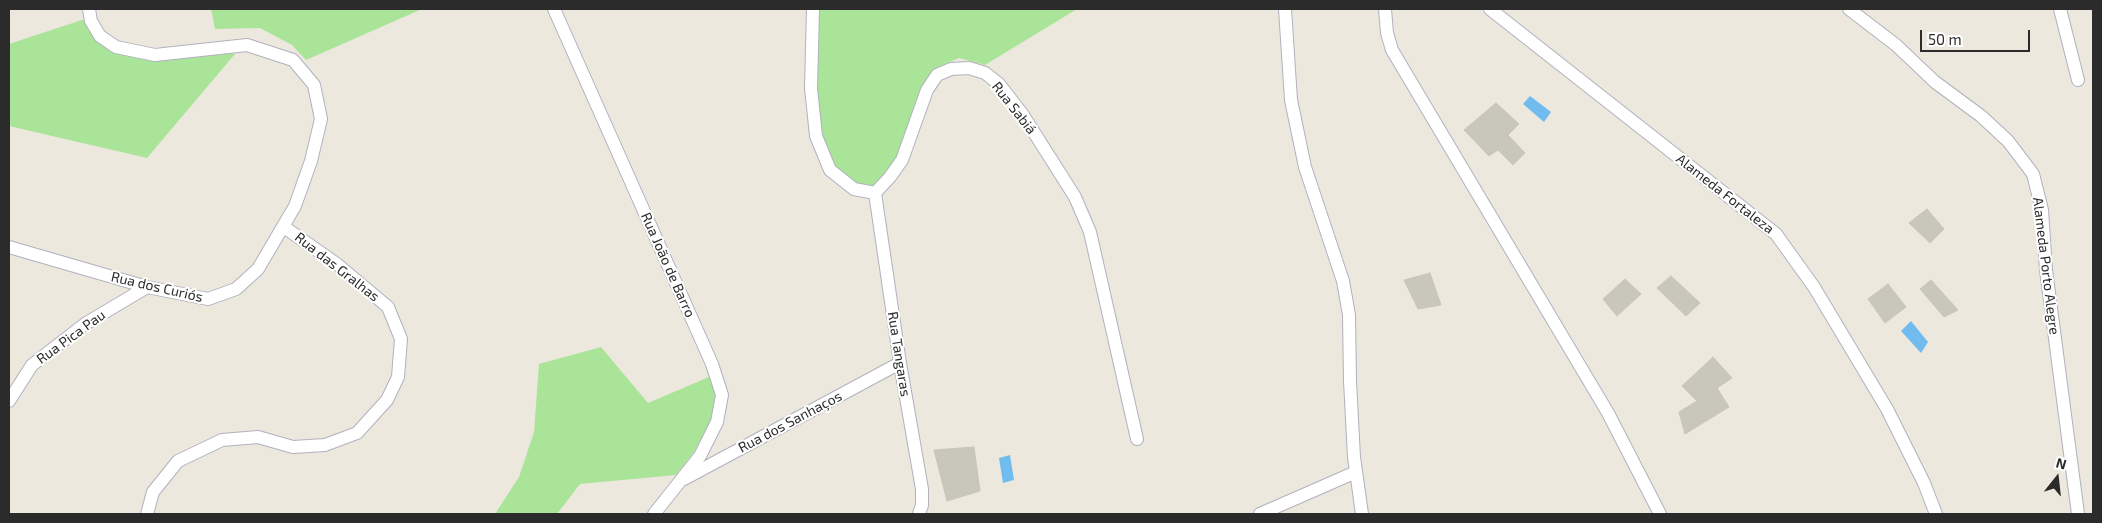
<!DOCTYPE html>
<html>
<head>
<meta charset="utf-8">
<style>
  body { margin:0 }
  #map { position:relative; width:2102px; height:523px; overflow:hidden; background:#ede8dd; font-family:"Exo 2",sans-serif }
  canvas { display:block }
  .frame { position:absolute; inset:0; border:10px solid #2b2b2b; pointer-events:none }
  .north { position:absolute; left:2032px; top:453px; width:50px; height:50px; -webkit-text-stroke:4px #fff; paint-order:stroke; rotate:16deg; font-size:14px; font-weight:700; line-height:20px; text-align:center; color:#2b2b2b }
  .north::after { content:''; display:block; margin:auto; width:18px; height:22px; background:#2b2b2b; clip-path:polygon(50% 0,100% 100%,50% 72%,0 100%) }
  .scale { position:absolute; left:1920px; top:30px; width:110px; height:22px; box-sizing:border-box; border:2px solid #2b2b2b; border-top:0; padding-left:6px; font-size:15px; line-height:18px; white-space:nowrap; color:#2b2b2b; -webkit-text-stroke:4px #fff; paint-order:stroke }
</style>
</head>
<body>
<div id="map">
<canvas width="2102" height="523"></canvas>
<div class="frame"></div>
<div class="north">N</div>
<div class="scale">50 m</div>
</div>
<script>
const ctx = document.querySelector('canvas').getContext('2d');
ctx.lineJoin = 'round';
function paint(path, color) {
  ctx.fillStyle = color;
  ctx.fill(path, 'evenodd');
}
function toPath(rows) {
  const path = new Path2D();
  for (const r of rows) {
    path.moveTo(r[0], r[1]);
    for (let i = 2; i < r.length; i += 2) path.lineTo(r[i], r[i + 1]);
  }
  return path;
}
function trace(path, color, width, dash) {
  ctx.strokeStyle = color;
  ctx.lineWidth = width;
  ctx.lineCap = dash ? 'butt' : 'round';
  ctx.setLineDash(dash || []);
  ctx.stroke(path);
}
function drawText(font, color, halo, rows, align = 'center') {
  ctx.font = font + ' "Exo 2",sans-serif';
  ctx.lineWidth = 4;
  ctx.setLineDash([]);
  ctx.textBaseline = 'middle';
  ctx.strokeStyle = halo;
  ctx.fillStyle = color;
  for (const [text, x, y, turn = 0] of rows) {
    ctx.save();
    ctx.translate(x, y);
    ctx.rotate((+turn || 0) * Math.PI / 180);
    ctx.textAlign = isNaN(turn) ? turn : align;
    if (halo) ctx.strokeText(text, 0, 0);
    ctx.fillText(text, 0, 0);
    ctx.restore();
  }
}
const green = toPath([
  [211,9,422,9,306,60,292,45,260,28,215,29],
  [816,9,1077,9,985,65,959,58,938,67,923,87,897,158,880,185,869,189,855,185,833,166,820,135,813,95],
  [85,19,108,47,196,54,235,54,147,158,9,126,9,44],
  [601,347,648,403,709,377,716,395,712,420,694,452,676,475,580,484,557,514,495,514,519,477,534,432,539,364]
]);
const water = toPath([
  [1530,96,1551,112,1544,122,1523,104],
  [1911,321,1928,342,1921,353,1901,331],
  [1010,455,1014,480,1003,483,999,458]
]);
const building = toPath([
  [1496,103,1519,124,1508,135,1525,153,1513,165,1498,150,1489,156,1464,130,1496,103],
  [1927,209,1944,229,1930,243,1909,223,1927,209],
  [1430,273,1441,305,1418,309,1404,280,1430,273],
  [1671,276,1700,303,1686,316,1657,288,1671,276],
  [1625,279,1641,294,1617,316,1603,299,1625,279],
  [1931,280,1958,310,1944,317,1920,289,1931,280],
  [1888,284,1906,307,1885,323,1868,299,1888,284],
  [1713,357,1732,378,1717,388,1729,407,1685,434,1679,412,1697,401,1682,386,1713,357],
  [974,447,980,491,947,501,934,450,974,447]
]);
const street = toPath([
  [554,9,712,364,722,395,717,422,700,456,654,514],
  [813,9,811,88,816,136,830,170,854,189,875,193,890,177,902,160,927,90,937,75,951,69,969,68,985,73,999,84,1023,115,1075,197,1090,232,1137,439],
  [1285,9,1291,100,1305,167,1343,281,1349,315,1350,381,1354,457,1362,514],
  [1385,9,1387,33,1392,50,1608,413,1660,514],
  [1490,9,1776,234,1814,287,1887,409,1924,483,1936,514],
  [1849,9,1896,45,1935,82,1981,116,2008,141,2033,174,2042,210,2046,270,2078,514],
  [2060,9,2078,80],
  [875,193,900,363,922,489,922,505,919,514],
  [9,247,147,287,208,299,236,289,258,269,295,206,311,161,321,119,314,85,293,60,247,45,155,55,116,47,100,36,91,21,89,9],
  [9,401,32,365,85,324,147,287],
  [684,479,900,363],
  [147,514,153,492,178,461,222,440,258,437,293,447,325,445,357,433,387,400,398,377,401,339,388,307,338,265,284,227],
  [1260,514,1356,472]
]);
const streetNames = [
  ["Rua Sabiá",1014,108,52],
  ["Alameda Fortaleza",1725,194,38],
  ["Rua João de Barro",668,265,66],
  ["Alameda Porto Alegre",2046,266,83],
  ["Rua das Gralhas",337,267,38],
  ["Rua dos Curiós",157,287,13],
  ["Rua Pica Pau",71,337,-36],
  ["Rua Tangaras",899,354,81],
  ["Rua dos Sanhaços",790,422,-28]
];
paint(green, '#a9e499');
paint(water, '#70bcef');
paint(building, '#c9c6bc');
trace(building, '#c8c5b7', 1);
trace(street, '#b1b1bf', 14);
trace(street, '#fff', 12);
drawText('14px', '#2b2b2b', '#fff', streetNames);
</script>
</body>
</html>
